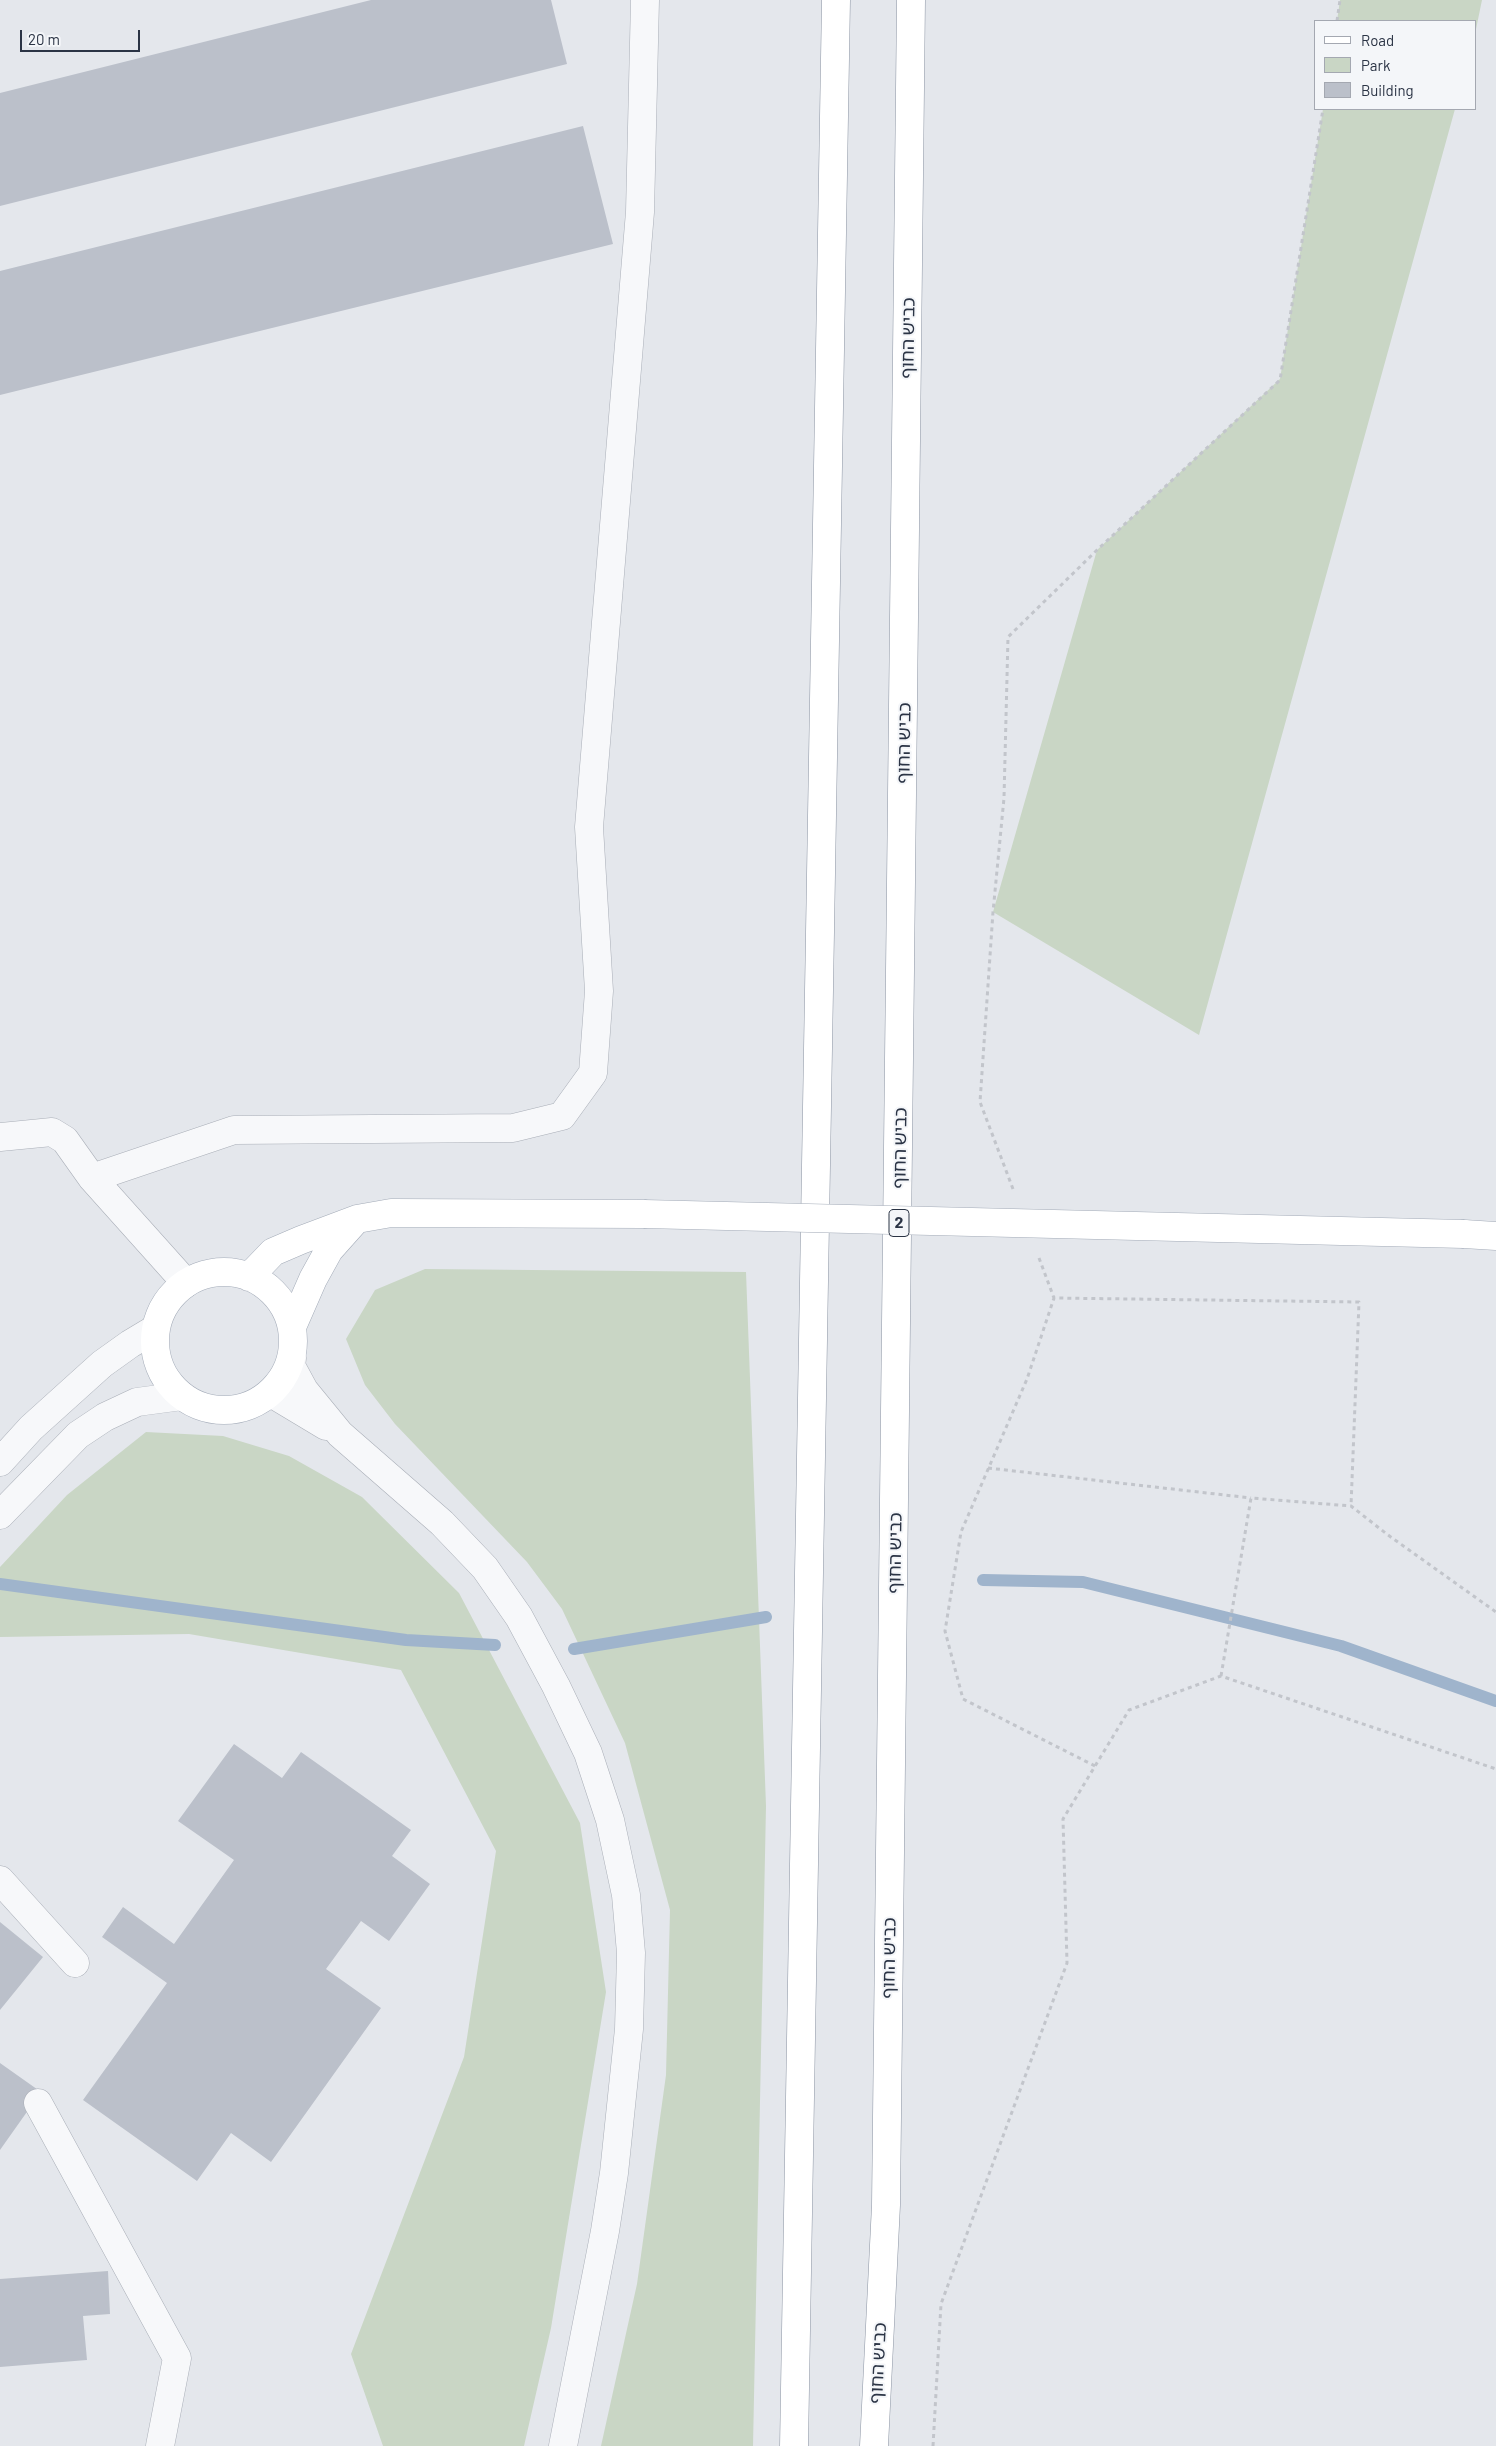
<!DOCTYPE html>
<html>
<head>
<meta charset="utf-8">
<style>
  body { margin:0 }
  #map { position:relative; width:1496px; height:2446px; overflow:hidden; background:#e4e7ec; font-family:Barlow,sans-serif }
  canvas { display:block }
  .legend { position:absolute; left:1314px; top:20px; width:162px; height:90px; box-sizing:border-box; background:#f4f6f9; border:1px solid #a4a8b1; margin:0; padding:6px 9px; list-style:none; font-size:15px; color:#2b3445 }
  .legend li { display:flex; align-items:center; gap:10px; height:25px }
  .legend b { width:25px; border:1px solid #a4a8b1 }
  .scale { position:absolute; left:20px; top:30px; width:120px; height:22px; box-sizing:border-box; border:2px solid #2b3445; border-top:0; padding-left:6px; font-size:15px; line-height:18px; white-space:nowrap; color:#2b3445; -webkit-text-stroke:4px #f4f6f9; paint-order:stroke }
</style>
</head>
<body>
<div id="map">
<canvas width="1496" height="2446"></canvas>
<ul class="legend">
<li><b style="height:6px;background:#fff"></b>Road</li>
<li><b style="height:14px;background:#c9d6c5"></b>Park</li>
<li><b style="height:14px;background:#bbc0ca"></b>Building</li>
</ul>
<div class="scale">20 m</div>
</div>
<script>
const ctx = document.querySelector('canvas').getContext('2d');
ctx.lineJoin = 'round';
function paint(path, color) {
  ctx.fillStyle = color;
  ctx.fill(path, 'evenodd');
}
function toPath(rows) {
  const path = new Path2D();
  for (const r of rows) {
    if (r.length === 3) {
      path.moveTo(r[0] + r[2], r[1]);
      path.arc(r[0], r[1], r[2], 0, 2 * Math.PI);
      continue;
    }
    path.moveTo(r[0], r[1]);
    for (let i = 2; i < r.length; i += 2) path.lineTo(r[i], r[i + 1]);
  }
  return path;
}
function trace(path, color, width, dash) {
  ctx.strokeStyle = color;
  ctx.lineWidth = width;
  ctx.lineCap = dash ? 'butt' : 'round';
  ctx.setLineDash(dash || []);
  ctx.stroke(path);
}
function drawText(font, color, halo, rows, align = 'center') {
  ctx.font = font + ' Barlow,"Noto Sans Hebrew",sans-serif';
  ctx.lineWidth = 4;
  ctx.setLineDash([]);
  ctx.textBaseline = 'middle';
  ctx.strokeStyle = halo;
  ctx.fillStyle = color;
  for (const [text, x, y, turn = 0] of rows) {
    ctx.save();
    ctx.translate(x, y);
    ctx.rotate((+turn || 0) * Math.PI / 180);
    ctx.textAlign = isNaN(turn) ? turn : align;
    if (halo) ctx.strokeText(text, 0, 0);
    ctx.fillText(text, 0, 0);
    ctx.restore();
  }
}
const green = toPath([
  [1340,0,1482,0,1475,34,1475,21,1337,21],
  [1323,109,1455,109,1199,1035,993,912,1097,550,1280,379],
  [425,1269,746,1272,766,1806,753,2446,601,2446,637,2284,666,2075,670,1910,625,1743,562,1609,527,1562,395,1424,365,1385,346,1339,375,1290],
  [146,1432,223,1436,289,1456,362,1497,459,1593,580,1823,606,1992,551,2328,524,2446,383,2446,351,2354,464,2057,496,1851,401,1670,189,1634,0,1637,0,1567,67,1495]
]);
const stream = toPath([
  [983,1580,1083,1582,1341,1646,1496,1701],
  [0,1584,406,1640,495,1645],
  [574,1649,766,1617]
]);
const building = toPath([
  [371,0,551,0,567,64,0,206,0,93],
  [583,126,613,244,0,395,0,271],
  [234,1744,282,1778,301,1752,411,1830,392,1856,430,1884,389,1941,361,1921,326,1969,381,2008,271,2162,231,2133,197,2181,83,2100,167,1983,102,1937,123,1907,174,1944,234,1860,178,1821],
  [0,1922,43,1957,0,2010],
  [0,2063,41,2092,0,2150],
  [108,2271,110,2314,83,2316,87,2360,0,2367,0,2279]
]);
const path = toPath([
  [1337,21,1340,0],
  [1013,1189,980,1102,993,912,1004,798,1008,637,1097,550,1280,380,1323,109],
  [1039,1258,1054,1298],
  [988,1468,1251,1498],
  [1221,1676,1251,1498,1351,1506,1388,1535,1496,1612],
  [1095,1766,963,1699,945,1631,961,1532,1027,1379,1054,1298,1359,1302,1351,1506],
  [933,2446,941,2304,1067,1963,1063,1819,1129,1710,1221,1676,1496,1769]
]);
const minor = toPath([
  [0,1137,52,1132,65,1140,92,1178,186,1283],
  [92,1178,234,1130,513,1128,562,1116,593,1073,599,991,589,827,640,212,645,0],
  [292,1358,291,1366,304,1390,340,1434,442,1523,485,1568,519,1617,556,1686,588,1753,610,1820,626,1895,631,1953,629,2029,614,2173,605,2231,563,2446],
  [271,1393,326,1426],
  [0,1462,31,1428,102,1364,130,1344,155,1329],
  [0,1515,78,1435,105,1417,137,1402,182,1396],
  [0,1880,75,1963],
  [38,2103,177,2358,160,2446]
]);
const major = toPath([
  [1464,1234,1496,1236],
  [224,1341,69],
  [249,1277,273,1252,301,1240,357,1219,391,1213,644,1214],
  [292,1327,313,1279,329,1250,354,1222]
]);
const highway = toPath([
  [794,2446,836,0],
  [874,2446,886,2205,911,0]
]);
const majorBridge = toPath([
  [644,1214,1464,1234]
]);
const shields = [
  [899,1223,20]
];
const shieldNames = [
  ["2",899,1223]
];
const streetNames = [
  ["כביש החוף",908,338,-89],
  ["כביש החוף",904,743,-89],
  ["כביש החוף",900,1148,-89],
  ["כביש החוף",895,1553,-89],
  ["כביש החוף",889,1958,-89],
  ["כביש החוף",878,2363,-87]
];
paint(green, '#c9d6c5');
trace(stream, '#9fb4cc', 12);
paint(building, '#bbc0ca');
trace(minor, '#a9aeb7', 29);
trace(major, '#a3abb8', 29);
trace(highway, '#8b94a3', 29);
trace(path, '#c2c5cb', 3, [4, 4]);
trace(minor, '#f7f8fa', 28);
trace(major, '#fff', 28);
trace(highway, '#fff', 28);
trace(majorBridge, '#a3abb8', 29, []);
trace(majorBridge, '#fff', 28);
for (const [x, y, w] of shields) {
  const box = new Path2D();
  box.roundRect(x - w / 2, y - 13.5, w, 27, 4);
  ctx.fillStyle = '#f4f6f9';
  ctx.fill(box);
  trace(box, '#2b3445', 1);
}
drawText('bold 16px', '#2b3445', null, shieldNames);
drawText('18px', '#2b3445', '#f4f6f9', streetNames);
</script>
</body>
</html>
